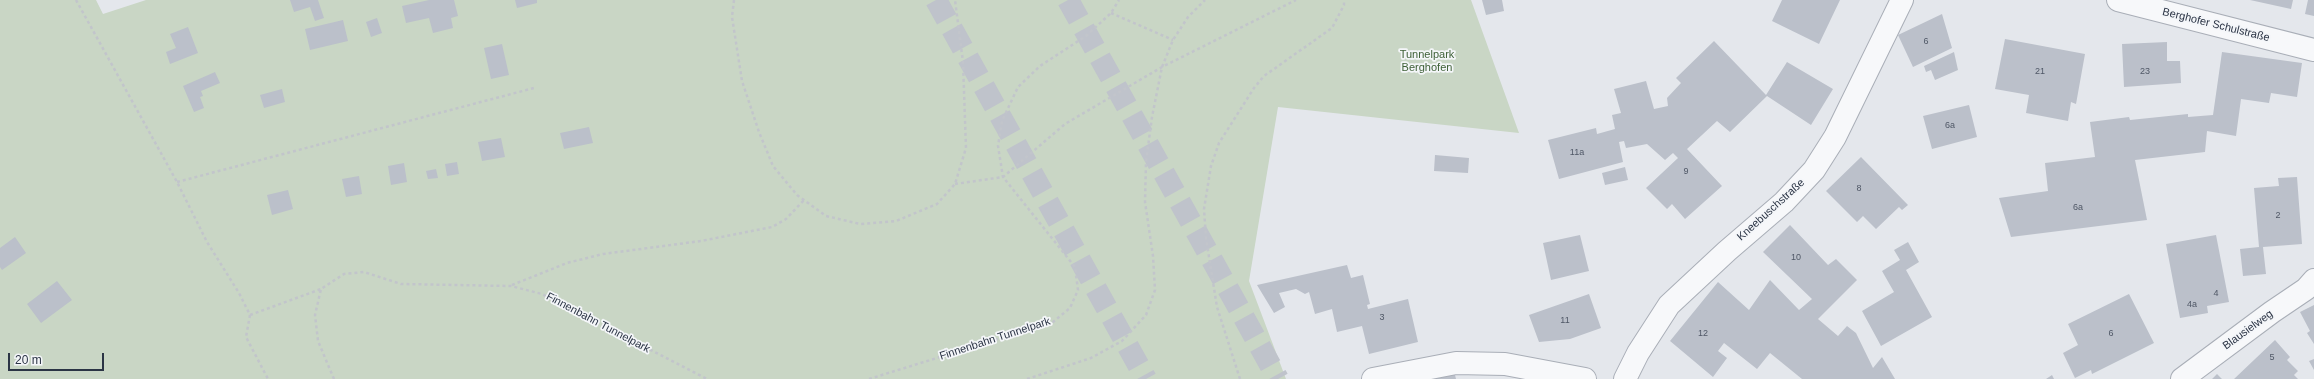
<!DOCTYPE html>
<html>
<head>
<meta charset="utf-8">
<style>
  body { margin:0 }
  #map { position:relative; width:2314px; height:379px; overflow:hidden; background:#e4e7ec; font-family:Helvetica,sans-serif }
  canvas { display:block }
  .scale { position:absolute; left:8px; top:353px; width:96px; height:18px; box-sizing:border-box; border:2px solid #2b3445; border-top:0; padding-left:5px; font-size:12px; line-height:14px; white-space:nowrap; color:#2b3445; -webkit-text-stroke:3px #f4f6f9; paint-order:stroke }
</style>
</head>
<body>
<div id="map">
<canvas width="2314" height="379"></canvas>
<div class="scale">20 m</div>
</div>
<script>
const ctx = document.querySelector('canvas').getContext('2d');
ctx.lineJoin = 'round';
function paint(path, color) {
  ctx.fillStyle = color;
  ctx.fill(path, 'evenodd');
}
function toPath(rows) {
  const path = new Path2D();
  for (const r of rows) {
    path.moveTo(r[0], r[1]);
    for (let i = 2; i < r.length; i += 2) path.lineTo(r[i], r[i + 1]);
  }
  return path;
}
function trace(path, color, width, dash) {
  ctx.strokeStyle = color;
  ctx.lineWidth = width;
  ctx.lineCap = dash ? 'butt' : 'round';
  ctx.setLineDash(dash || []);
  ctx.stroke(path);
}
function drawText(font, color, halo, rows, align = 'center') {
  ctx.font = font + ' Helvetica,sans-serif';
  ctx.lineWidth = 3.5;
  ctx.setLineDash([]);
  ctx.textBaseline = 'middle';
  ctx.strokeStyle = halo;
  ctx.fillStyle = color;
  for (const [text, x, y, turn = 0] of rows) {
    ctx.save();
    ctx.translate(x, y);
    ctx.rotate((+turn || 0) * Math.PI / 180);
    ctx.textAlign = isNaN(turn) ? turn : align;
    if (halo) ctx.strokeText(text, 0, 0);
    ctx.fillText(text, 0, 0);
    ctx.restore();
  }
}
const green = toPath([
  [0,0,96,0,103,14,146,0,1471,0,1519,133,1278,107,1249,281,1286,379,0,379]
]);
const building = toPath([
  [290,0,318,0,324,18,315,21,310,7,294,12],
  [429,0,454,0,458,16,451,18,453,28,433,33,429,18,406,23,402,6],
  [515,0,537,0,537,3,517,8],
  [1482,0,1502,0,1504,11,1486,15],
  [1782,0,1840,0,1819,44,1772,21],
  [2250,0,2293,0,2291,9],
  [2308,0,2314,0,2314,16,2305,14],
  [1942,14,1952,48,1913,67,1898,35],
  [377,18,382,33,371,37,366,22],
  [343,20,348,41,310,50,305,29],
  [188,27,198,53,170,64,166,52,176,48,170,34],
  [2005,39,2085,54,2076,104,2071,102,2068,121,2026,113,2029,95,1995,89],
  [1714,41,1766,95,1787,62,1833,89,1811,125,1767,96,1730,132,1717,121,1687,149,1722,186,1685,219,1672,204,1667,209,1646,188,1678,158,1673,153,1665,160,1647,144,1626,148,1624,141,1619,142,1623,162,1559,179,1548,140,1596,128,1597,134,1615,129,1612,115,1621,113,1614,89,1646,81,1654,109,1668,106,1667,98,1681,83,1676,78],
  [2167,42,2167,61,2180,61,2181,83,2124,87,2122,44],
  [502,44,509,75,491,79,484,48],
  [1954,52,1958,70,1935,80,1931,70,1926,72,1924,66],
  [2222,52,2302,63,2297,97,2271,93,2269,103,2241,99,2236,136,2207,131,2205,152,2135,160,2147,220,2011,237,1999,198,2048,191,2045,163,2095,157,2090,122,2129,117,2130,120,2188,114,2188,117,2213,115],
  [215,72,220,83,201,91,203,96,200,97,204,108,194,112,183,86],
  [282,89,285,102,264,108,260,95],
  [1969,105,1977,137,1932,149,1923,116],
  [589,127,593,143,564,149,560,133],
  [501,138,505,157,482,161,478,142],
  [1435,155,1469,158,1468,173,1434,171],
  [1861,157,1908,205,1902,210,1899,207,1876,229,1863,216,1857,222,1826,191],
  [457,162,459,174,447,176,445,164],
  [404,163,407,182,391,185,388,166],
  [1625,167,1628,180,1605,185,1602,173],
  [436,169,438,178,428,179,426,171],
  [359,176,362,194,346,197,342,179],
  [2297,177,2302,244,2263,247,2266,274,2243,276,2240,249,2259,247,2254,188,2279,186,2278,178],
  [288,190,293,209,272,215,267,195],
  [1790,225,1828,265,1836,259,1857,280,1818,319,1838,336,1847,326,1856,333,1873,368,1882,357,1895,379,1802,379,1770,353,1757,369,1724,343,1718,351,1727,358,1713,377,1670,341,1718,282,1749,310,1770,280,1799,310,1812,299,1763,252],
  [1580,235,1589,271,1551,280,1543,243],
  [2216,235,2229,302,2207,306,2208,313,2180,318,2166,244],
  [15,237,26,253,2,270,0,267,0,248],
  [1908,242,1919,262,1906,270,1932,317,1881,346,1862,311,1894,292,1882,271,1900,260,1894,250],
  [1347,265,1351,278,1363,275,1370,304,1367,305,1368,309,1408,299,1418,342,1369,354,1362,326,1337,332,1332,309,1315,314,1309,292,1305,294,1296,289,1279,293,1285,307,1274,313,1257,285],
  [57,281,72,300,41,323,27,304],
  [1589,294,1601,328,1570,339,1539,342,1529,315],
  [2129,294,2154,343,2092,374,2091,370,2075,378,2063,353,2078,345,2068,324],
  [2314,305,2314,344,2307,333,2310,331,2300,312],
  [2275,340,2290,357,2287,360,2298,371,2294,375,2298,379,2234,379],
  [2314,359,2314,370,2309,361],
  [2217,374,2222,379,2212,379],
  [1455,375,1456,379,1437,379,1437,378],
  [2052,375,2054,379,2046,379]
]);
const highwayTunnel = toPath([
  [936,0,1146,379],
  [1068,0,1278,379]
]);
const path = toPath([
  [76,0,177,182,207,242,239,293,250,315,246,337,268,379],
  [734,0,732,17,742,81,759,132,773,166,797,195,826,216,860,224,896,221,937,204,955,184,966,148,963,62,955,0],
  [1111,13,1173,40],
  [177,182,534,88],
  [955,184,1003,177,1065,124,1162,67,1296,0],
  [512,285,567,263,603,254,701,241,772,227,786,219,804,200],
  [250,315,321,289],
  [334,379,318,341,315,315,321,289,344,274,364,272,401,284,511,286,542,294,707,379],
  [869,379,1053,322,1070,308,1078,290,1075,267,1003,177,998,146,1002,121,1018,87,1040,66,1086,36,1111,13,1119,0],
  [1027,379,1091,358,1122,341,1146,315,1155,290,1153,256,1145,202,1146,162,1152,117,1162,67,1173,40,1188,17,1205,0],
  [1240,379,1217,307,1206,238,1204,209,1211,166,1219,143,1254,88,1264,76,1332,28,1344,5,1344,0]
]);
const minor = toPath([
  [2118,0,2314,50],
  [1373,379,1456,363,1505,364,1585,379],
  [1625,379,1638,353,1669,305,1727,251,1784,202,1814,170,1835,137,1902,0],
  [2182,379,2272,312,2306,289,2314,280]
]);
const numberNames = [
  ["6",1926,42],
  ["21",2040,72],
  ["23",2145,72],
  ["6a",1950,126],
  ["11a",1577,153],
  ["9",1686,172],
  ["8",1859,189],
  ["6a",2078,208],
  ["2",2278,216],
  ["10",1796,258],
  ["4",2216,294],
  ["4a",2192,305],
  ["3",1382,318],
  ["11",1565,321],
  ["12",1703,334],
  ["6",2111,334],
  ["5",2272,358]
];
const streetNames = [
  ["Berghofer Schulstraße",2216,25,14],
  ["Kneebuschstraße",1771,210,-42],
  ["Finnenbahn Tunnelpark",598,323,28],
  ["Blausielweg",2248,330,-36],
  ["Finnenbahn Tunnelpark",995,339,-18]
];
const parkNames = [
  ["Tunnelpark",1427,55],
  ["Berghofen",1427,68]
];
paint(green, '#c9d6c5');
paint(building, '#bbc0ca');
trace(highwayTunnel, '#bfc3cb', 22, [22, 11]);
trace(minor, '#a9aeb7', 24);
trace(path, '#c2c5cb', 2.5, [3, 3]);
trace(minor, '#f7f8fa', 22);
drawText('9px', '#4f5766', null, numberNames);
drawText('11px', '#2b3445', '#f4f6f9', streetNames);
drawText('11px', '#3f6138', '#f4f6f9', parkNames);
</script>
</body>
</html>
